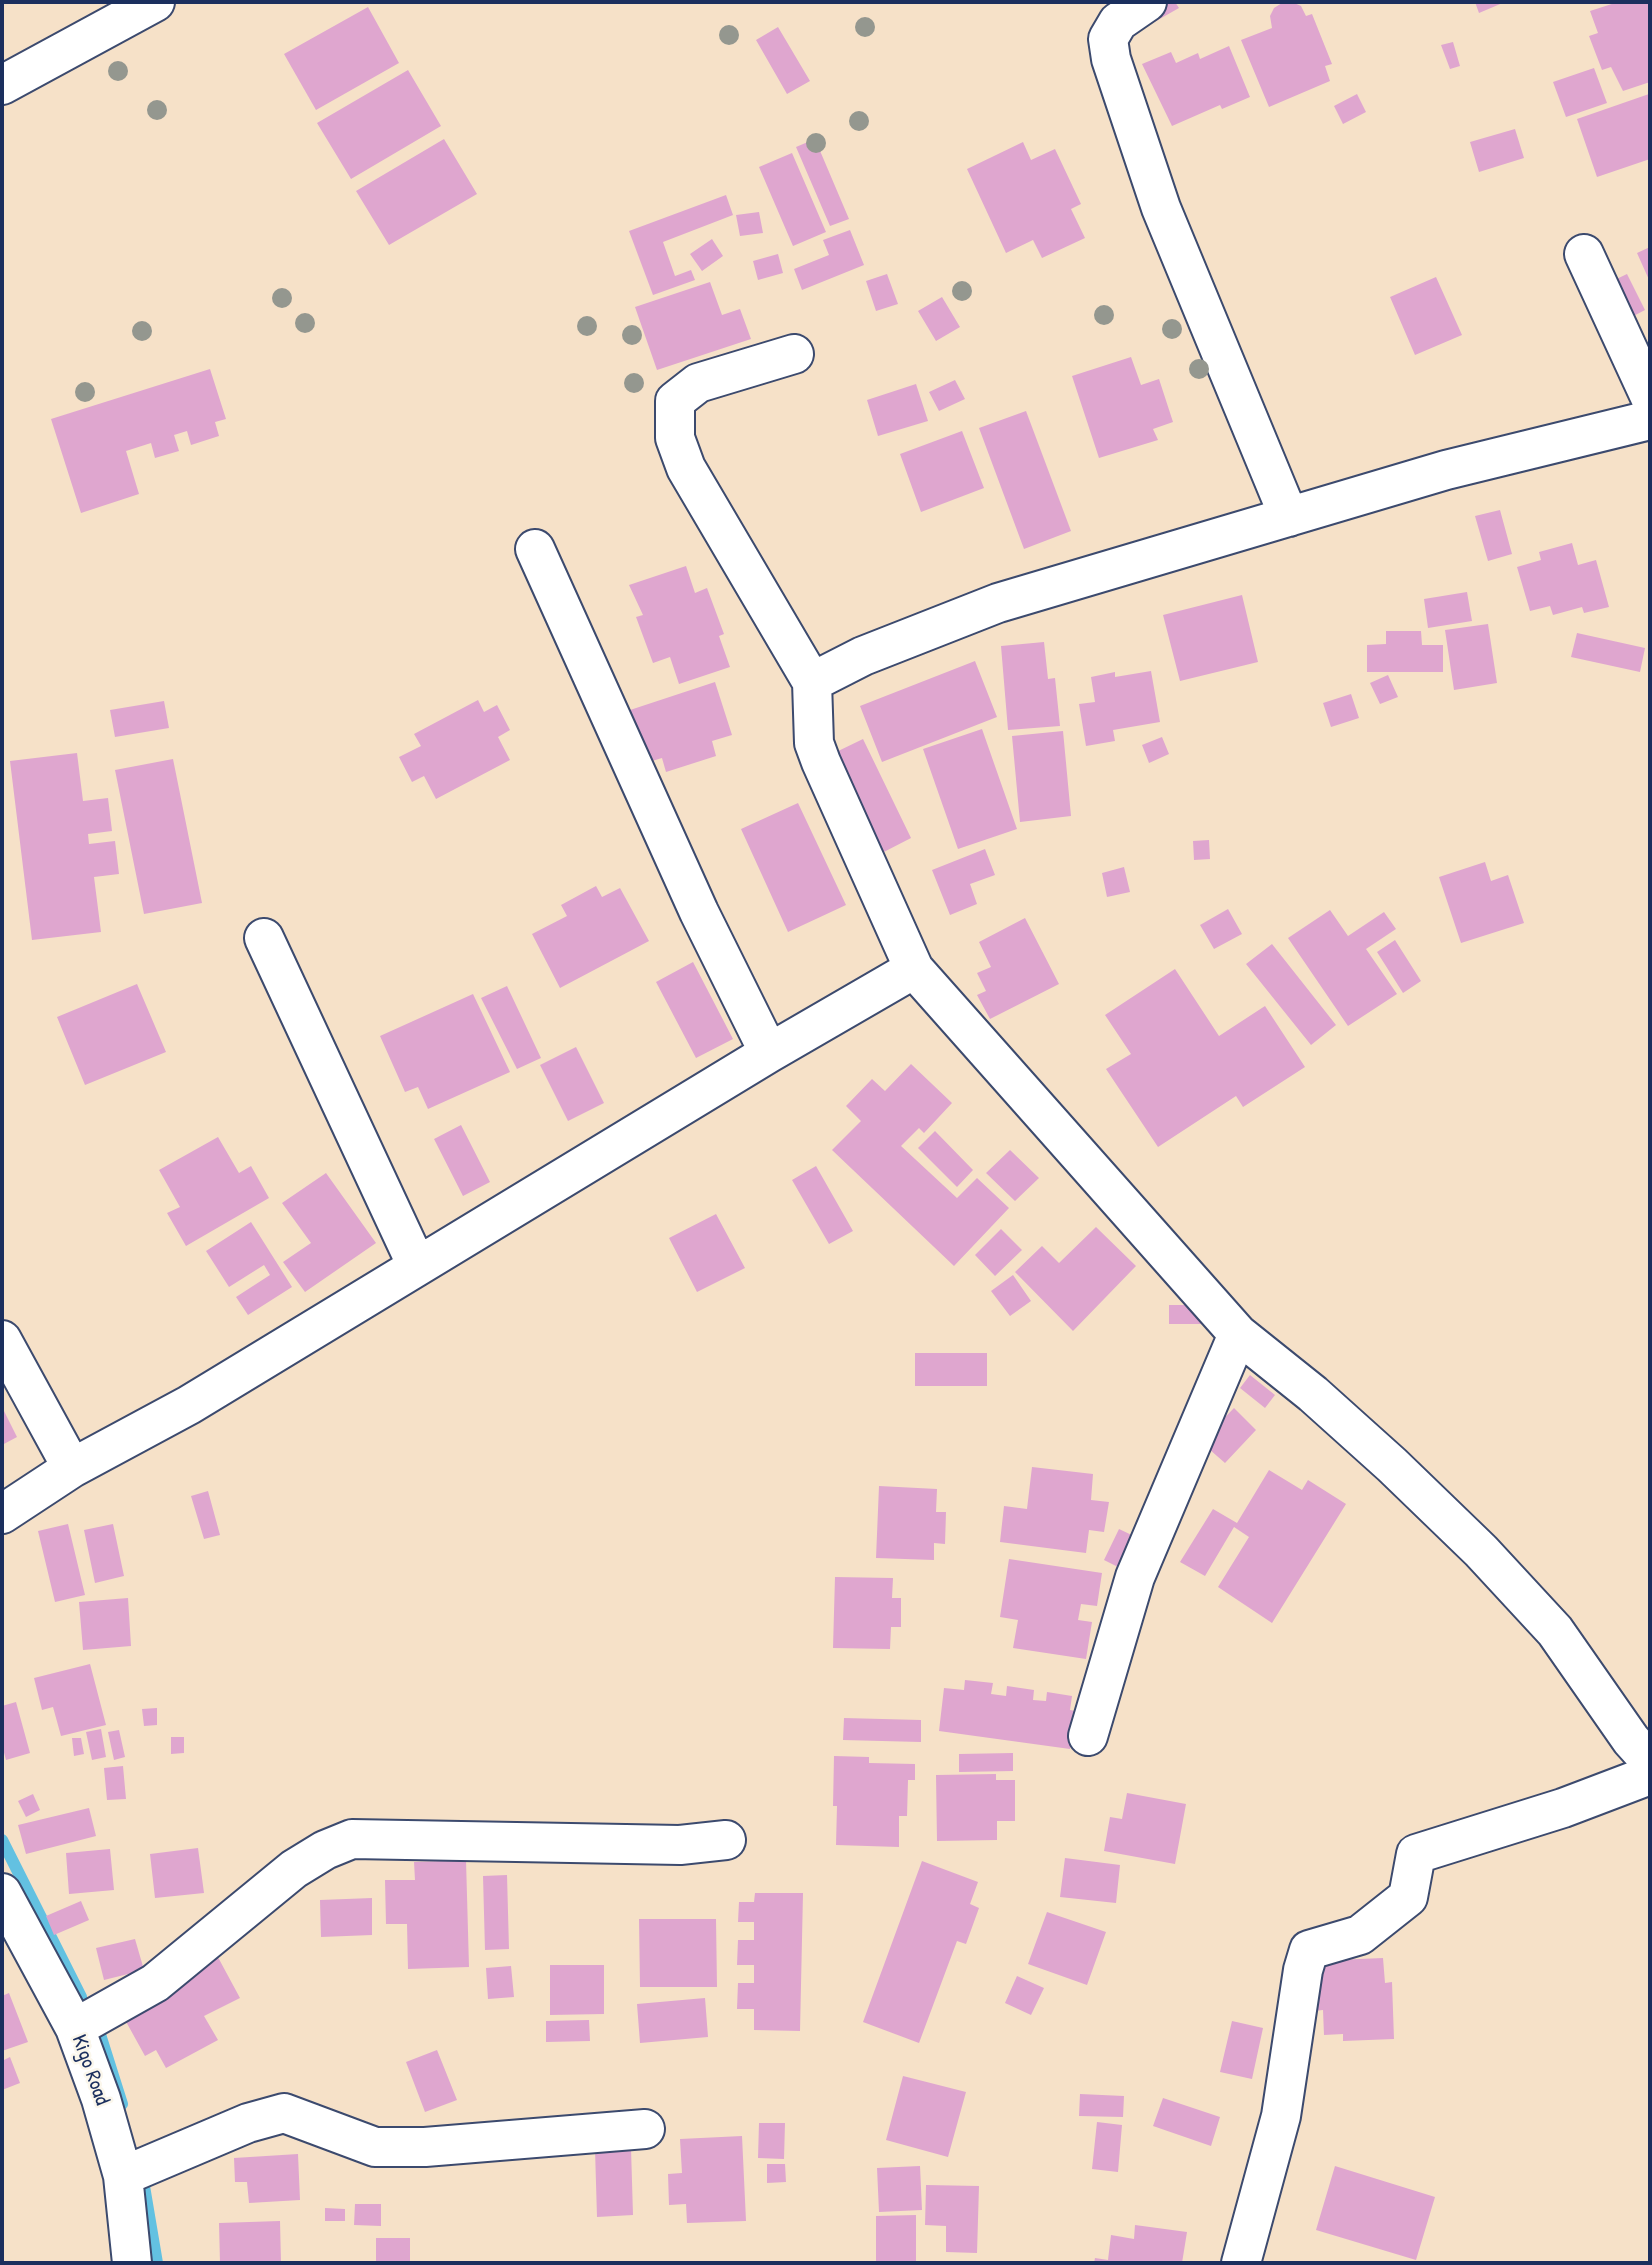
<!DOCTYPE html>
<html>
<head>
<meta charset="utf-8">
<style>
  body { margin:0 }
  #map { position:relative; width:1652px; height:2265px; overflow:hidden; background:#f6e1c8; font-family:"Patrick Hand",sans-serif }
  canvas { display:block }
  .frame { position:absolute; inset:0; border:4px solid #1b2f5e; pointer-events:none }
</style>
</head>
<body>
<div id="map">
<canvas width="1652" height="2265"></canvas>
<div class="frame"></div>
</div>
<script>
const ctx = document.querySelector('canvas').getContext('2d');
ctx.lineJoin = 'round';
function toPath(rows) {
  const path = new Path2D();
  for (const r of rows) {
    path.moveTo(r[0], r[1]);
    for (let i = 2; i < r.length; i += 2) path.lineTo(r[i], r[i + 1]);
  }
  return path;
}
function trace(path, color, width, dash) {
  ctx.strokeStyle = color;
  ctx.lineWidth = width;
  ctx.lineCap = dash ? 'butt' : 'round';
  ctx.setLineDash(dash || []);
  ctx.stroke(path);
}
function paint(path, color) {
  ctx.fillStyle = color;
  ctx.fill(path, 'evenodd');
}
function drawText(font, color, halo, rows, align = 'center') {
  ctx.font = font + ' "Patrick Hand",sans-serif';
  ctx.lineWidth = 5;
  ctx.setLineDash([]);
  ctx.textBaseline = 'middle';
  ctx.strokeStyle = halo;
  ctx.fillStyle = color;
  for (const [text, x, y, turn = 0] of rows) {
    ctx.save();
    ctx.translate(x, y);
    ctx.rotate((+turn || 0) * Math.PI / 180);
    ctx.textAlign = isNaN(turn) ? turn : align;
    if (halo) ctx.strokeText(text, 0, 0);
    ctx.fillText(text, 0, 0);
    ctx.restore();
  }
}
const stream = toPath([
  [2,1840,81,1997],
  [98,2028,122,2104],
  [144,2186,157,2263]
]);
const building = toPath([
  [1164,2,1175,2,1179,8,1149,25,1142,14],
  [1292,2,1301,6,1306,16,1312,14,1332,64,1325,66,1330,81,1269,107,1241,40,1272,28,1270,16,1274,8,1282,3],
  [1475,2,1505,2,1479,13],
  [1618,2,1650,2,1650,82,1623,91,1611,67,1602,70,1589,36,1598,33,1590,11],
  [368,7,399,63,316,110,284,54],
  [778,27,810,81,787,94,756,40],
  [1453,42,1460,66,1450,69,1441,45],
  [1229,46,1250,97,1222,109,1220,105,1172,126,1142,64,1171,52,1176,63,1198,53,1200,59],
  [1594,68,1607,103,1566,117,1553,82],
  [408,70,441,126,351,179,317,123],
  [1357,94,1366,112,1343,124,1334,106],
  [1649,94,1650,159,1597,177,1577,119],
  [1515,129,1524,158,1479,172,1470,142],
  [444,139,477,194,389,245,356,191],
  [815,139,849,219,830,226,796,147],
  [1023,142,1031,160,1055,149,1081,204,1071,209,1085,238,1042,258,1033,240,1006,253,967,169],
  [792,153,826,232,793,246,759,167],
  [726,195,733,215,663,242,675,276,691,270,695,280,653,295,629,231],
  [759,212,763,233,740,236,736,215],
  [850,230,864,265,802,290,794,269,829,255,823,240],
  [712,239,723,256,702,271,690,254],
  [1650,247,1650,282,1637,253],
  [778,254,783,273,758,280,753,261],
  [887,274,898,304,876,311,866,281],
  [1627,274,1645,310,1622,322,1604,285],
  [1436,277,1462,335,1415,355,1390,297],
  [710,282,722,315,740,309,751,339,657,370,635,307],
  [942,297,960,327,936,341,918,311],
  [1131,357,1141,385,1159,379,1173,422,1153,429,1158,440,1099,458,1072,376],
  [210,369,226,419,215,422,219,436,191,445,187,431,174,435,179,451,155,458,151,443,126,451,139,494,81,513,51,419],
  [955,380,965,399,939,411,929,392],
  [916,384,928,421,878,436,867,400],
  [1026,411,1071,531,1024,549,979,428],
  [962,431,984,488,921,512,900,454],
  [1500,510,1512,554,1488,561,1475,516],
  [1572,543,1578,565,1596,560,1609,607,1584,613,1582,607,1553,615,1550,606,1530,611,1517,567,1541,560,1539,552],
  [686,566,695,593,707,588,724,634,719,636,730,667,679,684,670,657,653,663,636,617,643,615,629,585],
  [1467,592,1472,621,1428,628,1424,599],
  [1242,595,1258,662,1180,681,1163,615],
  [1488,624,1497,683,1454,690,1445,630],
  [1386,631,1421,631,1422,645,1443,645,1443,672,1367,672,1367,645,1386,644],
  [1577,633,1645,648,1640,672,1571,657],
  [1044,642,1048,679,1055,678,1060,726,1008,730,1001,646],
  [975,661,997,717,882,762,860,706],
  [1151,671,1160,722,1113,730,1115,741,1086,746,1079,704,1095,702,1091,677,1115,672,1115,677],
  [1388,675,1398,697,1380,704,1370,683],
  [715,682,732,735,712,741,716,756,666,772,662,758,642,764,624,712],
  [1351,694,1359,718,1331,727,1323,703],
  [478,700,484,712,497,705,510,730,498,737,510,760,436,799,424,776,412,782,399,757,421,746,414,734],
  [164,701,169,728,115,737,110,710],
  [982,729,1017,829,958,849,923,749],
  [1063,731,1071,816,1020,822,1012,736],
  [1162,737,1169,754,1149,763,1142,745],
  [863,739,911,838,878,855,830,755],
  [77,753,83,801,108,798,112,831,88,834,89,844,115,841,119,874,94,877,101,932,32,940,10,761],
  [173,759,202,903,144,914,115,770],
  [798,803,846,905,788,932,741,829],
  [1209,840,1210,859,1194,860,1193,841],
  [985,849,995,875,970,884,977,904,950,915,932,870],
  [1485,862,1491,881,1508,875,1524,923,1461,943,1439,877],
  [1124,867,1130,892,1107,897,1102,873],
  [596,886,602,897,620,888,649,941,560,988,532,934,567,916,561,905],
  [1228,909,1242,934,1214,949,1200,925],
  [1330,910,1348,936,1384,912,1396,929,1366,949,1397,994,1348,1026,1288,938],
  [1025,918,1059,984,990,1019,977,995,986,991,977,973,991,967,979,942],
  [1395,940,1421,981,1403,993,1377,952],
  [1272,944,1336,1025,1311,1045,1246,964],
  [693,962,733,1039,696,1058,656,982],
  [1175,969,1219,1036,1265,1006,1305,1067,1243,1107,1236,1096,1158,1147,1106,1069,1131,1054,1105,1015],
  [137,984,166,1052,85,1085,57,1017],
  [507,986,541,1058,517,1069,481,998],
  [473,994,510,1072,428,1109,418,1087,405,1092,380,1036],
  [576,1047,604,1103,568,1121,540,1065],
  [911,1064,952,1103,924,1133,919,1128,901,1146,957,1198,977,1178,1009,1208,954,1266,832,1150,861,1121,846,1106,872,1079,885,1091],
  [461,1125,490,1182,463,1196,434,1139],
  [935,1131,973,1170,957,1187,918,1148],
  [218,1137,239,1173,251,1166,269,1198,186,1246,167,1213,180,1207,159,1170],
  [1010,1150,1039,1178,1015,1201,986,1173],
  [816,1166,853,1231,829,1244,792,1180],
  [326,1173,376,1243,305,1292,283,1262,311,1243,282,1203],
  [716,1214,745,1268,697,1292,669,1238],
  [251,1222,292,1287,248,1315,236,1297,270,1275,264,1265,229,1287,206,1251],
  [1096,1227,1136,1266,1073,1331,1015,1272,1042,1246,1059,1263],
  [1001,1229,1022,1250,995,1276,975,1255],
  [1013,1275,1031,1301,1010,1316,991,1291],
  [1169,1305,1202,1305,1202,1324,1169,1324],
  [915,1353,987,1353,987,1386,915,1386],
  [1250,1375,1275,1395,1265,1408,1240,1388],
  [2,1407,17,1437,2,1445],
  [1234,1408,1256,1430,1225,1463,1201,1442],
  [1032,1467,1093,1474,1091,1500,1109,1502,1104,1532,1089,1530,1086,1553,1000,1542,1004,1506,1027,1509],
  [1269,1470,1302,1490,1308,1480,1346,1504,1272,1623,1218,1587,1249,1537,1234,1527,1205,1576,1180,1562,1213,1509,1237,1523],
  [879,1486,937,1489,936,1512,946,1512,945,1544,934,1543,934,1560,876,1558],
  [208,1491,220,1535,204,1539,191,1496],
  [68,1524,85,1595,55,1602,38,1531],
  [113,1524,124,1576,95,1583,84,1530],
  [1119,1529,1138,1538,1122,1569,1104,1560],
  [1009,1559,1102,1573,1097,1606,1081,1604,1078,1620,1092,1622,1086,1659,1013,1648,1018,1620,1000,1617],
  [835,1577,893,1578,892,1598,901,1598,901,1627,891,1627,890,1649,833,1648],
  [128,1598,131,1646,83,1650,79,1602],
  [90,1664,106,1725,61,1736,53,1707,42,1710,34,1678],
  [965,1680,993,1683,991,1694,1006,1696,1007,1686,1034,1690,1033,1700,1046,1701,1047,1692,1072,1696,1070,1710,1075,1711,1070,1749,939,1731,944,1688,964,1690],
  [16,1702,30,1753,6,1760,2,1745,2,1706],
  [157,1708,157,1725,144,1726,142,1709],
  [844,1718,921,1720,921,1742,843,1740],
  [101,1729,106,1757,92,1760,86,1732],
  [119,1730,125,1757,114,1760,108,1732],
  [171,1737,184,1737,184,1753,171,1754],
  [72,1738,81,1738,84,1754,74,1756],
  [1013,1753,1013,1771,959,1772,959,1754],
  [834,1756,869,1757,869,1763,915,1764,915,1780,908,1780,907,1816,899,1816,899,1847,836,1845,837,1806,833,1806],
  [123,1766,126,1799,107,1800,104,1768],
  [996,1774,996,1780,1015,1780,1015,1821,997,1821,997,1840,937,1841,936,1775],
  [1127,1793,1186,1804,1175,1864,1104,1851,1110,1817,1122,1819],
  [33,1794,40,1810,26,1817,18,1801],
  [89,1808,96,1836,26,1854,18,1825],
  [198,1848,204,1893,155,1898,150,1854],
  [110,1849,114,1890,69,1894,66,1853],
  [1065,1858,1120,1865,1116,1903,1060,1897],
  [466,1860,469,1967,408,1969,407,1924,386,1924,385,1880,415,1880,414,1862],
  [922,1861,978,1882,970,1904,979,1908,966,1944,957,1941,919,2043,863,2022],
  [507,1875,509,1949,485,1950,483,1876],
  [755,1893,803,1893,800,2031,754,2030,754,2009,737,2009,738,1983,754,1983,754,1965,737,1965,738,1940,754,1940,754,1922,738,1922,739,1902,754,1902],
  [372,1898,372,1935,321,1937,320,1900],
  [81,1901,89,1920,54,1935,46,1916],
  [1047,1912,1106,1932,1087,1985,1028,1964],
  [639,1919,716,1919,717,1987,640,1987],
  [135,1939,144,1970,104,1980,96,1948],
  [213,1948,240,1998,204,2016,218,2040,166,2068,156,2050,145,2056,124,2018],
  [1383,1958,1385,1983,1392,1982,1394,2039,1343,2041,1343,2034,1324,2035,1323,2010,1314,2011,1312,1961],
  [550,1965,604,1965,604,2014,550,2015],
  [511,1966,514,1997,488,1999,486,1968],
  [1017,1976,1044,1988,1031,2015,1005,2003],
  [9,1993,28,2042,2,2051,2,1996],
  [705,1998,708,2037,640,2043,637,2004],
  [589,2020,590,2041,546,2042,546,2021],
  [1232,2021,1263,2028,1252,2079,1220,2072],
  [437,2050,457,2100,425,2112,406,2062],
  [10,2057,20,2083,2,2090,2,2061],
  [903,2076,966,2092,948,2157,886,2140],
  [1080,2094,1124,2096,1123,2117,1079,2116],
  [1163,2098,1220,2117,1211,2146,1153,2126],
  [1097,2122,1122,2125,1118,2172,1092,2169],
  [759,2123,785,2123,784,2159,758,2158],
  [742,2136,746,2221,687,2223,686,2204,669,2205,668,2174,682,2173,680,2139],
  [631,2148,633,2215,597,2217,595,2149],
  [298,2154,300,2200,249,2203,247,2182,235,2182,234,2158],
  [767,2164,785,2164,786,2182,767,2183],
  [920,2166,922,2210,879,2212,877,2168],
  [1335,2166,1435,2197,1416,2260,1316,2230],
  [926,2185,979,2186,977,2253,946,2252,946,2226,925,2225],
  [355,2204,381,2204,381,2226,354,2225],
  [325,2208,345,2209,345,2221,325,2221],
  [916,2215,916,2263,876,2263,876,2216],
  [280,2221,281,2263,220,2263,219,2223],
  [1135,2225,1187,2232,1182,2263,1094,2263,1095,2258,1108,2260,1111,2235,1134,2239],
  [376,2238,410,2238,410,2263,376,2263]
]);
const minor = toPath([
  [1147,2,1118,22,1108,39,1111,59,1161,208,1289,517],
  [2,85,155,2],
  [1584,254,1650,397],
  [535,549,699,912,769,1053],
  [812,682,863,656,998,603,1446,470,1650,420],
  [264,938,417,1266],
  [914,969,1238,1334,1313,1394,1392,1465,1481,1551,1555,1631,1631,1740,1650,1761],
  [2,1340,72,1468],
  [2,1514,72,1468,189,1405,769,1053,914,969,821,762,814,743,812,682,686,468,675,438,675,401,698,383,794,354],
  [1088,1736,1135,1577,1238,1334],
  [2,1893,75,2028,101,2099,123,2176,132,2263],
  [75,2028,155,1983,294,1869,325,1850,352,1839,680,1845,726,1840],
  [123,2176,248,2123,284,2113,375,2147,425,2147,645,2129],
  [1241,2263,1281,2116,1303,1970,1309,1950,1360,1935,1408,1897,1416,1854,1563,1808,1650,1775]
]);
const trees = [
  [865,27],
  [729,35],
  [118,71],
  [157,110],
  [859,121],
  [816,143],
  [962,291],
  [282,298],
  [1104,315],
  [305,323],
  [587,326],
  [1172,329],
  [142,331],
  [632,335],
  [1199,369],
  [634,383],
  [85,392]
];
const streetNames = [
  ["Kigo Road",90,2070,70]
];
trace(stream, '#63c1e1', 12);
paint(building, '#dfa6cf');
trace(minor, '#3c4a6e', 42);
trace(minor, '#fff', 38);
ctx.fillStyle = '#94978f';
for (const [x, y] of trees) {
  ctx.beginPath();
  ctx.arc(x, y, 10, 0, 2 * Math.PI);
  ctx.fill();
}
drawText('21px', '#1b2f5e', '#fbf7ec', streetNames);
</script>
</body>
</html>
